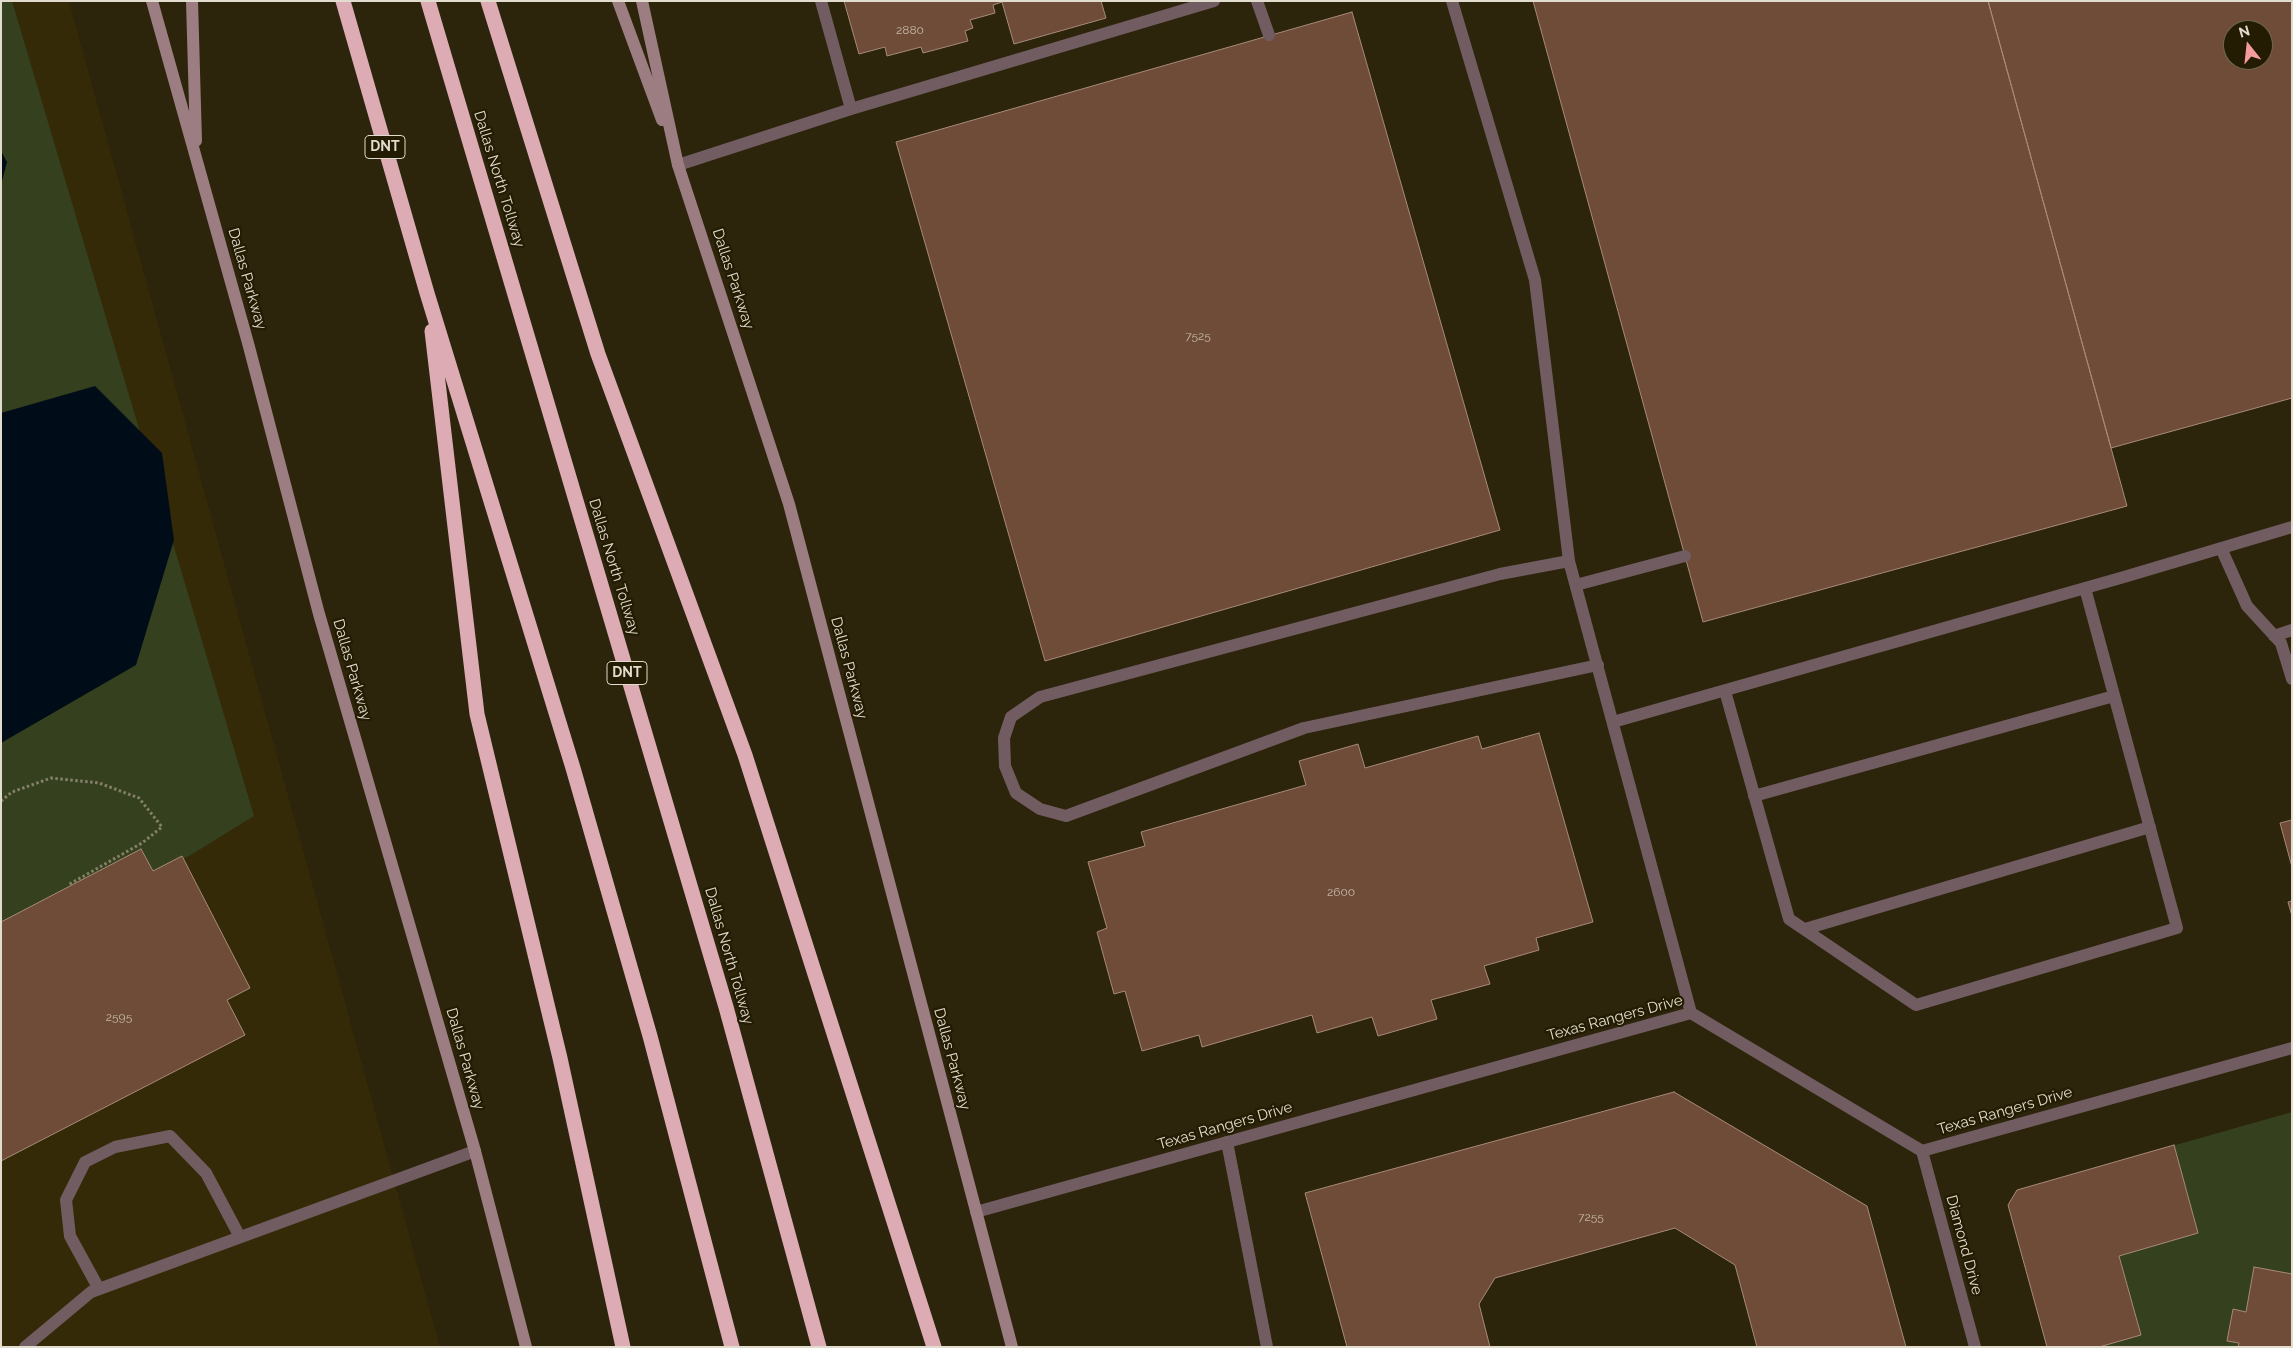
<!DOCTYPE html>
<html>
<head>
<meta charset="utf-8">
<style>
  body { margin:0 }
  #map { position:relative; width:2293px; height:1348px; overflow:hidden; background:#2c240b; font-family:Raleway,sans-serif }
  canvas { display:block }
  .frame { position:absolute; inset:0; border:2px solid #e1dccd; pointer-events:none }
  .north { position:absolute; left:2223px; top:20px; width:50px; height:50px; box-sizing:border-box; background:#231b02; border:1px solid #6f6853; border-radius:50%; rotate:344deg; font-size:14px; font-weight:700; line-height:20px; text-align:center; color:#e1dccd }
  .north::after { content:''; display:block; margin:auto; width:18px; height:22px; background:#f59b9e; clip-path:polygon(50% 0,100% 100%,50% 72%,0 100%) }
</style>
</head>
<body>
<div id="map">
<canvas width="2293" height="1348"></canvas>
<div class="frame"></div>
<div class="north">N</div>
</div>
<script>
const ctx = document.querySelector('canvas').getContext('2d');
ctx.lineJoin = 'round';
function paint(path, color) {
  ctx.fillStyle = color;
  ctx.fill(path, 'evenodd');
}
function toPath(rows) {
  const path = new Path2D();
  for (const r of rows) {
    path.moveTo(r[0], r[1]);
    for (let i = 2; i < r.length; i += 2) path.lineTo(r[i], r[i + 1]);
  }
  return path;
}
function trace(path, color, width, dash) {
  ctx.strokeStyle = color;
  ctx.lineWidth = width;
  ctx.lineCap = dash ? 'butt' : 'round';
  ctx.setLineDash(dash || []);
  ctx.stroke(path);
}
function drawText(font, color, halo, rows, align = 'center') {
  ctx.font = font + ' Raleway,sans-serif';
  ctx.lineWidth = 4.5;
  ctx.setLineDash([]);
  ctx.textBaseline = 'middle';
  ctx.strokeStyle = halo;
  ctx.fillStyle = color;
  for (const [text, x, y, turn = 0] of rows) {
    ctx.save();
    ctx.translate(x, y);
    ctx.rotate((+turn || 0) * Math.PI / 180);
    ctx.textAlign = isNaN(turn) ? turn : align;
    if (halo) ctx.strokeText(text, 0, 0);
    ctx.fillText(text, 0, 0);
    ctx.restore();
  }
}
const built = toPath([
  [1,1,69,1,440,1347,1,1347]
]);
const green = toPath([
  [1,1,12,1,254,816,189,856,1,949],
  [2292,1112,2292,1347,2047,1347,2008,1205,2017,1190]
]);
const water = toPath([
  [1,151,7,162,1,185],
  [95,386,162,453,174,540,136,665,1,743,1,413]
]);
const building = toPath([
  [844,1,1101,1,1106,18,1014,44,1002,2,993,5,995,13,970,20,973,28,965,31,968,41,923,53,921,47,887,56,885,47,859,54,844,1],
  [1533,1,1988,1,2127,506,1703,622,1533,1],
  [1988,1,2292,1,2292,398,2111,448,1988,1],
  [2233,30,2263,30,2263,60,2233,60,2233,30],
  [1352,12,1500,530,1045,661,896,142,1352,12],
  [1539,733,1593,922,1536,938,1539,950,1484,966,1490,984,1431,1000,1437,1019,1378,1036,1372,1017,1317,1033,1312,1015,1202,1047,1199,1035,1142,1051,1125,991,1114,994,1097,932,1107,928,1088,862,1145,846,1141,832,1306,785,1299,761,1358,744,1365,768,1478,736,1482,749,1539,733],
  [2292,820,2292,867,2280,823,2292,820],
  [141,849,153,871,182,856,250,988,227,1000,245,1035,1,1161,1,922,141,849],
  [2292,901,2292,916,2288,902,2292,901],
  [1674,1092,1867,1206,1906,1347,1757,1347,1735,1265,1675,1228,1495,1278,1479,1304,1490,1347,1347,1347,1305,1193,1674,1092],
  [2174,1145,2198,1233,2119,1256,2141,1335,2099,1347,2047,1347,2008,1205,2017,1190,2174,1145],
  [2254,1267,2292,1274,2292,1347,2238,1347,2239,1343,2227,1341,2233,1309,2246,1312,2254,1267]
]);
const path = toPath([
  [1,801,12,792,51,778,99,783,139,798,162,827,142,843,68,885]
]);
const lane = toPath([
  [821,1,851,109],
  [1257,1,1269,35],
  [1452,1,1535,280,1569,561,1691,1013],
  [678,165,851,109,1214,1],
  [2221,548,2247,606,2281,643,2292,679],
  [1569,561,1500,574,1040,697,1011,717,1004,738,1005,766,1016,793,1040,809,1066,816,1304,728,1598,665],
  [1576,585,1685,556],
  [2274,636,2292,630],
  [1725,691,1789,919,1916,1005,2177,928,2085,588],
  [1613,722,2124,577,2292,527],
  [1754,796,2114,696],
  [1805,929,2150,827],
  [1227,1142,1267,1347],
  [1922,1151,1975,1347],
  [976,1212,1691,1013,1922,1151,2292,1048],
  [99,1289,70,1236,66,1200,85,1162,115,1147,170,1136,206,1173,240,1237],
  [25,1347,91,1292,475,1151]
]);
const secondary = toPath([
  [152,1,248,343,319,614,475,1151,526,1347],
  [192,1,196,141],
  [618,1,662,120],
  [642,1,678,165,789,504,1012,1347]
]);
const highway = toPath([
  [343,1,427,293,573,768,650,1036,732,1347],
  [428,1,726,1007,819,1347],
  [488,1,598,354,745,755,934,1347],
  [432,331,477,714,560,1058,623,1347]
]);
const numberNames = [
  ["2880",910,30],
  ["7525",1198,336],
  ["2600",1341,892],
  ["2595",119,1017],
  ["7255",1591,1217]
];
const shields = [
  [385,147,40],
  [627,673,40]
];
const shieldNames = [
  ["DNT",385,147],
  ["DNT",627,673]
];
const streetNames = [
  ["Dallas North Tollway",499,179,73],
  ["Dallas Parkway",247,279,74],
  ["Dallas Parkway",733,279,72],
  ["Dallas North Tollway",614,567,73],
  ["Dallas Parkway",849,668,75],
  ["Dallas Parkway",352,670,74],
  ["Dallas North Tollway",729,956,74],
  ["Texas Rangers Drive",1615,1018,-15],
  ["Dallas Parkway",465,1059,74],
  ["Dallas Parkway",952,1059,75],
  ["Texas Rangers Drive",2005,1111,-16],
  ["Texas Rangers Drive",1225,1126,-16],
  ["Diamond Drive",1964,1245,75]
];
paint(built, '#342a07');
paint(green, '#35401f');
paint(water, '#000d19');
paint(building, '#6f4c37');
trace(building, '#a78a7b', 1);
trace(path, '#86806b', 3, [2.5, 2.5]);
trace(lane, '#715d61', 12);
trace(secondary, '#9c7d82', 12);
trace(highway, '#dcabb3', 15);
drawText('12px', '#c4b8a8', null, numberNames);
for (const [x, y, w] of shields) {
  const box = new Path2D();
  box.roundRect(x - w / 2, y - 11.5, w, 23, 4);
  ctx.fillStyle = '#231b02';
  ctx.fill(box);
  trace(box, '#e1dccd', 1);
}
drawText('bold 14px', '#e1dccd', null, shieldNames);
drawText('15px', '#e1dccd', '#231b02', streetNames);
</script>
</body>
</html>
